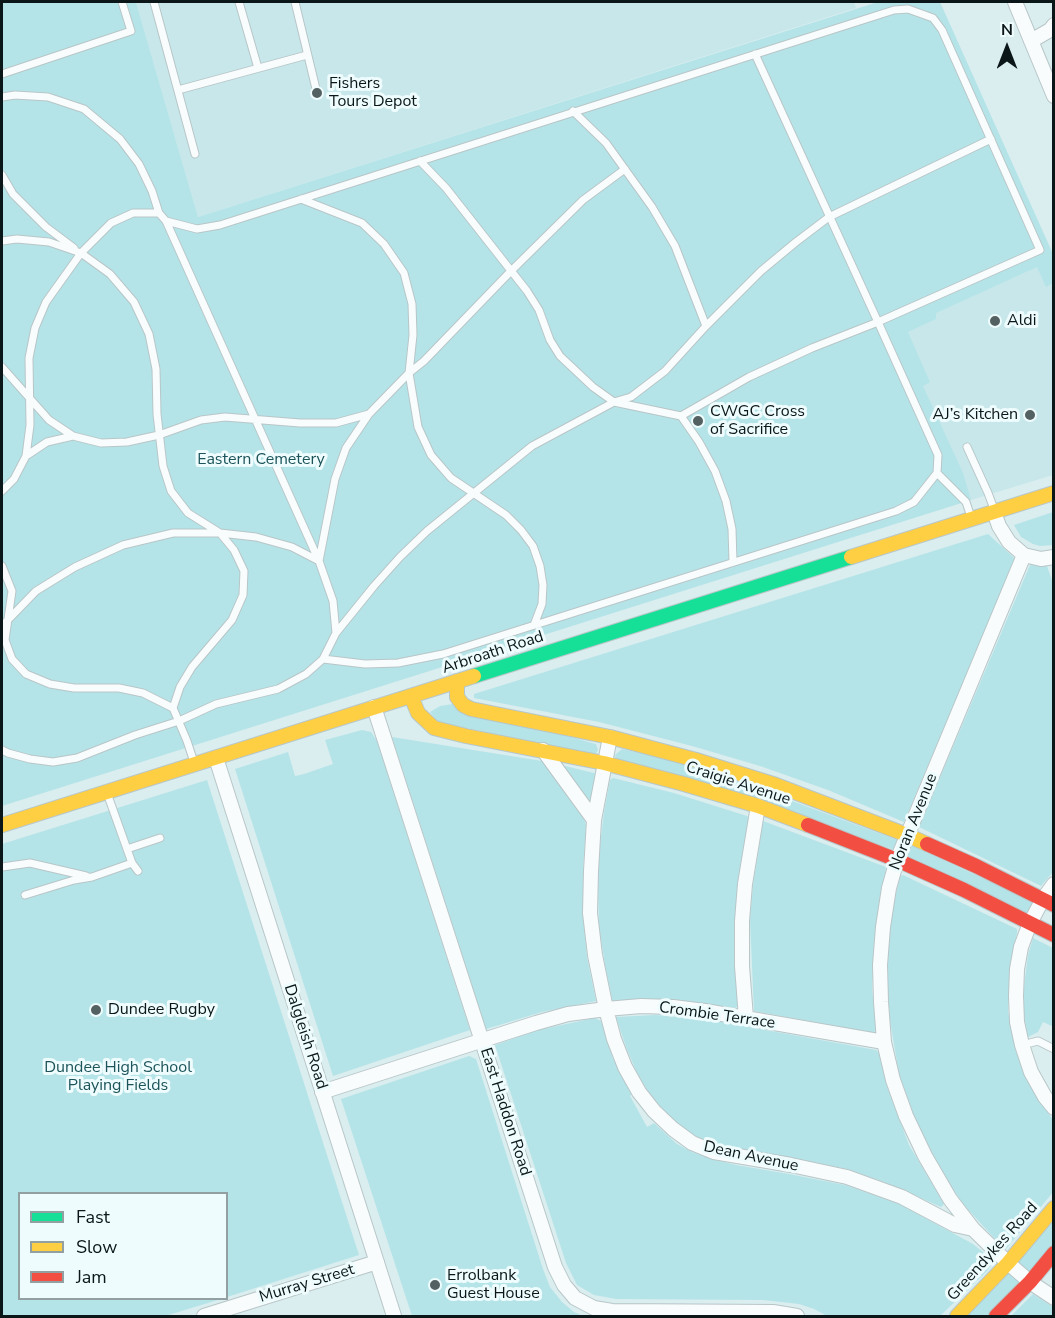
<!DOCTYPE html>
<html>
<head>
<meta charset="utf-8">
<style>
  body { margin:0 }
  #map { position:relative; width:1055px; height:1318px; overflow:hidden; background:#daedef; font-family:"Nunito Sans",sans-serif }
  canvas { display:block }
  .frame { position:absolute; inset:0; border:3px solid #0a1618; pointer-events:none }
  .legend { position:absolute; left:18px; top:1192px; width:210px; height:108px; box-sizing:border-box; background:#effcfd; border:2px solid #93a0a1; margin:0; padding:8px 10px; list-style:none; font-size:18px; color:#0a1618 }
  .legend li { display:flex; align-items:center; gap:12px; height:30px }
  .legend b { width:30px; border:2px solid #93a0a1 }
  .north { position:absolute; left:977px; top:18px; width:60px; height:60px; -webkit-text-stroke:4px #effcfd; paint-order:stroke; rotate:0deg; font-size:16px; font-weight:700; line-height:24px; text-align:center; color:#0a1618 }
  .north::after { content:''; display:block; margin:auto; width:21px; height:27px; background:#0a1618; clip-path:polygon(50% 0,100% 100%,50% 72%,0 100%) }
</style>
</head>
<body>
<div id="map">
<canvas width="1055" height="1318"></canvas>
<div class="frame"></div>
<ul class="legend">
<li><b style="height:8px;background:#16e098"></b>Fast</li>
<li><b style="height:8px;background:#ffcf43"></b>Slow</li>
<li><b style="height:8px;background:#f24e42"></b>Jam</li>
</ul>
<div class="north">N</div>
</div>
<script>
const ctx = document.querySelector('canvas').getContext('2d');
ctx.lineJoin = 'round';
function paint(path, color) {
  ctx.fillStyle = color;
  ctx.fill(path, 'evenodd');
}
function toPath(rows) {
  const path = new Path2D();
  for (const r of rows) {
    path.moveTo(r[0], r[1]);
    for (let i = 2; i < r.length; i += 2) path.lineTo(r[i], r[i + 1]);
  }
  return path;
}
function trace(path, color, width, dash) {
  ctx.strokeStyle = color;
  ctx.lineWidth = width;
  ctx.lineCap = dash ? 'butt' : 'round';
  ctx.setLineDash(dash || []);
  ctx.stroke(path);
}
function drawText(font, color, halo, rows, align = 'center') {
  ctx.font = font + ' "Nunito Sans",sans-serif';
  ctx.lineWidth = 6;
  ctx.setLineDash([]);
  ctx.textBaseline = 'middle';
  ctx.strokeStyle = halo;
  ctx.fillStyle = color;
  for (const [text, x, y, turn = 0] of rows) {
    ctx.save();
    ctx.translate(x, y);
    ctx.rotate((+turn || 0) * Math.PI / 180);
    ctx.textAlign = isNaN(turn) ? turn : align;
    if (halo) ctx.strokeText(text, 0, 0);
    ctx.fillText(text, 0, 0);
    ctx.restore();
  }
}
const built = toPath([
  [136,2,854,2,856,8,198,217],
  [1054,254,1053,475,971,500,891,324]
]);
const green = toPath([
  [2,2,136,2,198,217,878,2,940,2,1053,254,1053,283,1046,287,1037,267,936,313,936,319,908,332,930,382,923,386,963,473,971,500,2,806],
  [1053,512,1053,545,1040,546,1033,544,1021,537,1014,525],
  [988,534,1011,555,1014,558,1014,562,904,822,828,790,760,766,692,746,599,722,474,698,474,694],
  [1030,565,1047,566,1054,586,1054,871,1041,886,919,827],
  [453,704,596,744,598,750,595,755,438,722,430,712,440,706],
  [362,730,371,732,377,741,470,1030,333,1076,235,769,288,752,295,776,304,774,333,764,325,740],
  [392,737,542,761,584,819,586,825,583,869,583,917,587,957,596,1001,542,1012,486,1029],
  [622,749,695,765,900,841,896,850,616,760,615,755],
  [561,765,598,774,592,808],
  [613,778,674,793,747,816,749,818,738,886,736,950,738,1005,736,1008,673,1000,613,1001,612,999,605,965,599,925,598,890,599,854,604,812,610,780],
  [207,780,359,1255,227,1297,226,1194,20,1194,20,1298,221,1299,165,1316,2,1316,2,844],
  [763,821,886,867,874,940,872,988,876,1030,873,1033,754,1011,750,920,753,885],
  [909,844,1034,902,1029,914,904,857],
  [903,875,1017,929,1017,933,1010,964,1008,1011,1016,1052,1030,1086,1053,1120,1054,1191,1005,1250,963,1204,937,1165,917,1124,899,1074,890,1020,887,981,889,941,893,908,900,876],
  [1033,938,1053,948,1054,1027,1043,1022,1038,1032,1028,1037,1024,1015,1023,994,1028,955],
  [656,1015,710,1020,876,1050,879,1053,887,1087,909,1145,944,1204,941,1207,884,1182,847,1169,798,1159,731,1148,711,1143,693,1135,675,1122,661,1107,649,1093,637,1073,626,1047,616,1017],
  [595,1018,601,1021,613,1059,632,1094,630,1096,647,1127,654,1123,677,1144,692,1152,712,1159,736,1165,789,1174,845,1185,899,1204,973,1244,994,1261,987,1271,940,1316,827,1316,814,1309,799,1304,763,1300,616,1299,594,1295,577,1285,566,1263,495,1045,538,1030],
  [469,1056,476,1059,543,1269,550,1287,562,1302,574,1312,583,1316,412,1316,341,1099],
  [1053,1218,1053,1244,1028,1275,1015,1264],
  [1010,1270,1022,1281,989,1316,965,1316],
  [1033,1294,1053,1307,1053,1316,1011,1316]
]);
const lane = toPath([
  [154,2,195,154],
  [239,2,258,68],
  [295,2,317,93],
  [2,74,131,31,122,2],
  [178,90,307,55],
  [2,97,15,95,48,97,84,109,120,139,139,164,152,191,159,213,166,221,319,561],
  [573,111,606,143,652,207,675,246,706,326],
  [420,161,446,188,527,291,539,310,550,340,560,356,593,387,614,402,681,416,699,442,715,471,726,501,732,529,733,562],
  [2,175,13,194,46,227,74,248],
  [301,199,362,223,384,244,404,273,412,304,413,335,409,373,418,427,431,455,451,478,506,515,521,530,533,546,540,566,543,585,542,604,534,625],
  [166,221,197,229,220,225,894,10,908,9,933,18,942,30,1040,250,878,322,812,348,749,377,681,416],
  [2,241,17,239,49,242,81,253,110,274,134,302,149,334,156,369,157,414,163,466,171,491,188,513,220,533,234,550,244,571,243,595,232,620,192,667,180,687,173,708,187,741,194,762],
  [2,367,49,420,73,436,101,443,127,442,159,435,201,420,225,417,300,423,336,423,369,414],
  [967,447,988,493,994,509],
  [26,456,47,442,73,436],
  [937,473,966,502,971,517],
  [2,491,14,479,26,456,30,425,29,358,35,328,46,302,81,253,111,223,133,213,159,213],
  [319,561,335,479,346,448,369,414,409,373,424,361,511,271,583,200,625,169],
  [2,566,12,591,5,640,12,659,26,674,50,684,74,688,119,688,143,693,173,708],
  [2,626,36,591,75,567,123,545,173,533,220,533,256,537,292,547,319,561,333,601,336,633,323,659,306,674,278,689,216,704,179,721,135,735,77,758,53,762,30,759,8,753,2,750],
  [336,633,374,586,400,557,427,531,532,446,614,402,631,397,665,371,706,326,761,271,796,242,829,217,991,139],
  [323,659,365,664,398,663,443,654,896,511,914,502,937,473,938,455,878,322,755,54],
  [107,793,132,863,138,871],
  [127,849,160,838],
  [2,867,30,863,86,876],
  [25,895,74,880,92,877,132,863],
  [1022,1045,1038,1041,1054,1049]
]);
const street = toPath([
  [1015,2,1054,96],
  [1031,41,1050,30,1054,25],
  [994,512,999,526,1009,542,1024,555,1041,559,1054,557],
  [1024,555,897,860,889,888,883,927,880,965,881,1002,884,1042,893,1080,906,1116,925,1156,950,1199,973,1229,1008,1263,1030,1282,1054,1298],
  [374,707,555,1267,564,1285,575,1298,594,1308,612,1311,773,1312,797,1316],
  [610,737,594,820,591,871,590,913,595,955,606,1009,614,1039,625,1067,639,1092,654,1111,673,1129,692,1143,714,1152,791,1165,847,1177,902,1197,955,1225,973,1229],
  [543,750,594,820],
  [216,758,394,1316],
  [1054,884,1043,899,1030,923,1021,947,1017,969,1016,996,1017,1022,1022,1045,1031,1072,1045,1097,1054,1108],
  [746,1018,742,966,742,921,745,884,758,806],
  [322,1092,536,1023,568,1014,606,1009,641,1006,673,1007,705,1011,884,1042],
  [204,1316,377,1262]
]);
const fast = toPath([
  [474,676,851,557]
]);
const slow = toPath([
  [851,557,1054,493],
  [457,681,457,697,463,705,471,709,610,737,696,760,776,785,907,835,927,844],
  [411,696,418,713,434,728,466,736,604,763,684,784,758,806,808,825],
  [2,825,474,676],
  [957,1316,1008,1263,1054,1208]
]);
const jam = toPath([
  [808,825,897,860,964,890,1054,935],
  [927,844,976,866,1054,905],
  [996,1316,1030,1282,1054,1253]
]);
const markers = [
  [317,93,6,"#536163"],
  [995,321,6,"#536163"],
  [1030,415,6,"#536163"],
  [698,421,6,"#536163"],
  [96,1010,6,"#536163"],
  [435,1285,6,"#536163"]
];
const poiNames = [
  ["Fishers",329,84],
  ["Tours Depot",329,102],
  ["Aldi",1007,321],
  ["CWGC Cross",710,412],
  ["of Sacrifice",710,430],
  ["AJ’s Kitchen",1018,415,"right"],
  ["Dundee Rugby",108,1010],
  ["Errolbank",447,1276],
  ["Guest House",447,1294]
];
const parkNames = [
  ["Eastern Cemetery",261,460],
  ["Dundee High School",118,1068],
  ["Playing Fields",118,1086]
];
const streetNames = [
  ["Arbroath Road",493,653,-18],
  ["Craigie Avenue",738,784,18],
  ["Noran Avenue",914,822,-68],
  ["Crombie Terrace",717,1016,8],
  ["Dalgleish Road",305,1037,72],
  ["East Haddon Road",505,1112,72],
  ["Dean Avenue",751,1157,12],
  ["Greendykes Road",993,1252,-48],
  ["Murray Street",307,1284,-17]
];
paint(built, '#c7e7ea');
paint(green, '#b5e4e8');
trace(lane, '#b8c6c8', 9);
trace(street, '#b8c6c8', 16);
trace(fast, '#b8c6c8', 16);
trace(slow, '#b8c6c8', 16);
trace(jam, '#b8c6c8', 16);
trace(lane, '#f9fcfd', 7);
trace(street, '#f9fcfd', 14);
trace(fast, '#16e098', 14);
trace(slow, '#ffcf43', 14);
trace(jam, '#f24e42', 14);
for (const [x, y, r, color] of markers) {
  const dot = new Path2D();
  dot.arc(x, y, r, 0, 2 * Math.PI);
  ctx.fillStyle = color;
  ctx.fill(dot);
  trace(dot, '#effcfd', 2);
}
drawText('16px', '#0a1618', '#effcfd', poiNames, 'left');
drawText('16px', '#1c545a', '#effcfd', parkNames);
drawText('16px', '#0a1618', '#effcfd', streetNames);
</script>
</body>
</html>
